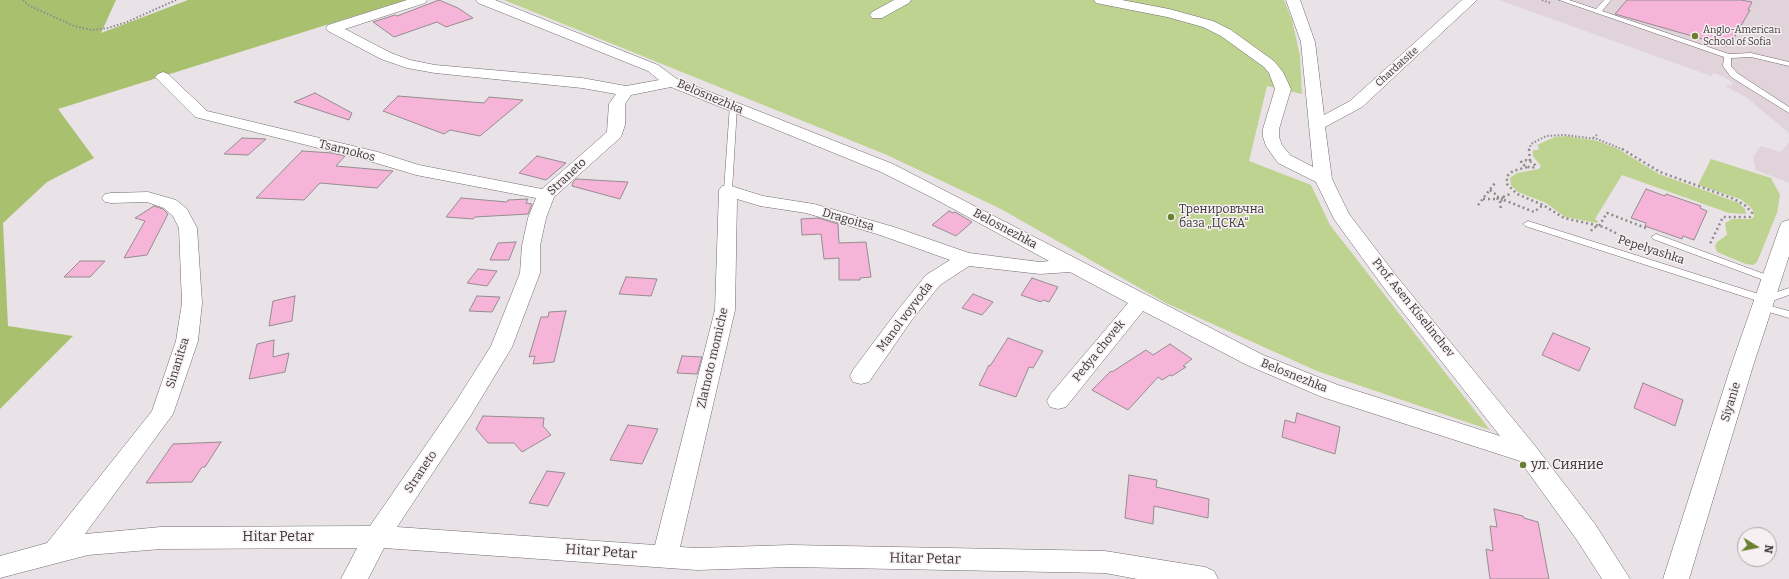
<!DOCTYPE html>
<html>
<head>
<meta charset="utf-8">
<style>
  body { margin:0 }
  #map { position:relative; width:1789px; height:579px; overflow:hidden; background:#e9e2e6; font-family:Bitter,serif }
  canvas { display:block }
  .north { position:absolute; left:1737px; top:527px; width:40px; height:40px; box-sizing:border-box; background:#f7f0f3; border:1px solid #aca6a9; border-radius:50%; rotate:100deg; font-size:11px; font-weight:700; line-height:16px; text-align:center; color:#3b3839 }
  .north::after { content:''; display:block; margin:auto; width:14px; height:18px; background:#6a7f2f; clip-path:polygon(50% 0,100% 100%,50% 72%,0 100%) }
</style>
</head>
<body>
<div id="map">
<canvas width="1789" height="579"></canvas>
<div class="north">N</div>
</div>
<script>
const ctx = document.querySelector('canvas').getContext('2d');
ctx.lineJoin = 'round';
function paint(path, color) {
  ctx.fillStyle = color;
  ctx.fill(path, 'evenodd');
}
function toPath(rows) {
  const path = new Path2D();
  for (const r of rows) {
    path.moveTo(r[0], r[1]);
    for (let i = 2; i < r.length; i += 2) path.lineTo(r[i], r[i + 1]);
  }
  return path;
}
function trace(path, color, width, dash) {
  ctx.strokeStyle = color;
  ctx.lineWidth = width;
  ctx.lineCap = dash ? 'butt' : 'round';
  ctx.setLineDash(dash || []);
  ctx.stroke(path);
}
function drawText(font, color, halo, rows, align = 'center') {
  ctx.font = font + ' Bitter,serif';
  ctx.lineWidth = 3;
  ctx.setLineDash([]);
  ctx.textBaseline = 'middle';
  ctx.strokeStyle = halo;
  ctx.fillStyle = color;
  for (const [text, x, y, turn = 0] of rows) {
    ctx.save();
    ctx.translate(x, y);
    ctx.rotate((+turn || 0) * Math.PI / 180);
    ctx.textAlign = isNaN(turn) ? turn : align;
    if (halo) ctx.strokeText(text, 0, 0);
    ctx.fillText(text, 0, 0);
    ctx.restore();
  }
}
const built = toPath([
  [1499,0,1789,0,1789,133,1746,97,1725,86,1734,84,1724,77,1714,73,1711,76],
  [1789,142,1789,183,1756,170,1753,157,1761,146,1781,152]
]);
const green = toPath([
  [504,0,1284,0,1292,20,1300,56,1302,94,1267,86,1249,161,1311,185,1330,225,1490,430,1317,371,1166,303,1001,209,887,155],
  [1567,136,1598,141,1618,149,1659,174,1739,203,1745,209,1746,214,1729,213,1622,175,1595,219,1598,221,1597,223,1565,217,1546,203,1518,192,1511,185,1510,178,1517,173,1539,169,1541,166,1533,156,1533,150,1538,150,1539,147,1537,145,1555,137],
  [1711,159,1771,178,1780,195,1777,213,1757,262,1753,265,1746,264,1717,252,1715,246,1717,242,1727,235,1725,223,1732,219,1751,219,1754,217,1753,210,1748,205,1740,199,1698,185]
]);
const forest = toPath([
  [0,0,116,0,101,33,188,0,406,0,58,109,94,158,47,182,3,223,8,326,73,336,0,409]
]);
const building = toPath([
  [439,0,458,8,473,18,446,27,437,22,394,37,373,22,395,15,397,16,439,0],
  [1627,0,1741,0,1752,2,1748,10,1750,10,1734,38,1732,38,1727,46,1615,14,1627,0],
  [315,93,352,113,349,120,294,102,315,93],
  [398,96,484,103,489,97,523,100,480,136,450,130,444,134,383,111,398,96],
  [242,138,266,139,248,155,224,154,242,138],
  [302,151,332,153,345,156,336,166,393,171,377,188,320,183,304,200,256,198,302,151],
  [537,156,566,163,546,180,519,173,537,156],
  [576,179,628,182,620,199,572,186,573,182,576,179],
  [1646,189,1665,196,1666,194,1701,206,1700,208,1707,211,1694,240,1683,236,1682,239,1645,226,1646,223,1631,218,1646,189],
  [461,198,507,202,508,200,528,199,526,203,532,204,528,214,475,217,473,219,446,217,461,198],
  [154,206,163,209,168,214,147,255,124,258,145,221,135,218,154,206],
  [949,211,953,213,955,212,972,222,956,236,932,225,949,211],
  [818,218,838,224,839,243,866,242,871,277,860,278,860,280,839,280,839,258,824,259,821,234,802,235,801,219,818,218],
  [516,242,509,260,490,260,498,243,516,242],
  [80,261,105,261,90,277,64,277,80,261],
  [478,269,497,271,487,286,467,283,478,269],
  [626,277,657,279,651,296,619,294,626,277],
  [1032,278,1058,287,1049,302,1043,300,1041,302,1021,295,1032,278],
  [973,294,993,302,982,315,962,308,973,294],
  [295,296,292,321,269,326,273,301,295,296],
  [477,296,500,297,492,312,469,311,477,296],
  [566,311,554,362,533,364,535,356,529,357,541,317,548,317,549,312,566,311],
  [1553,333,1590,348,1579,371,1542,355,1553,333],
  [1008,338,1043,351,1033,368,1029,367,1016,397,979,385,989,365,990,366,1008,338],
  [274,340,273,357,289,353,285,372,249,379,257,344,274,340],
  [1170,344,1192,359,1183,366,1186,367,1172,376,1170,375,1162,380,1158,377,1128,410,1092,390,1111,371,1112,372,1146,350,1153,355,1170,344],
  [682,356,702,357,697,374,677,373,682,356],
  [1643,383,1683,400,1675,426,1634,408,1643,383],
  [1297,413,1340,427,1335,454,1282,437,1285,420,1295,423,1297,413],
  [483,416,544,418,543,426,551,435,522,452,514,443,488,443,476,429,483,416],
  [628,425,658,429,642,464,610,460,628,425],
  [221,442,205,467,202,467,192,482,146,483,173,444,221,442],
  [547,471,565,473,548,506,529,503,547,471],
  [1129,475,1157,480,1156,487,1209,499,1208,518,1154,506,1153,524,1125,518,1129,475],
  [1494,509,1523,516,1524,518,1538,522,1549,579,1490,579,1486,549,1493,551,1490,526,1497,527,1494,509]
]);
const pathFar1 = toPath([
  [23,0,28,5,74,26,92,30,108,28,127,22,176,0],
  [1542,0,1551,3],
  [1593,138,1598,134],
  [1529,150,1531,144,1546,136,1565,135,1597,139,1624,150]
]);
const path = toPath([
  [1529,149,1530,161],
  [1622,149,1660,172,1734,199,1746,206,1752,213,1750,217,1723,217,1710,244],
  [1525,160,1532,162,1536,166,1532,168,1525,166,1521,162,1525,160],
  [1527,167,1513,171,1507,176,1507,184,1517,194,1543,205,1564,218,1604,227,1633,242],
  [1490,190,1498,196],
  [1497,197,1502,197,1504,200,1498,200,1497,197],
  [1503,197,1510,194],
  [1483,199,1496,199],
  [1504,200,1534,212,1543,205],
  [1500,201,1501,210],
  [1478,205,1495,183],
  [1591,231,1593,228,1599,226,1607,213,1646,228]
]);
const service = toPath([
  [1559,0,1569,0,1596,9,1604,0,1611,0,1602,11,1729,54,1751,53,1789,62,1789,66,1751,57,1731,58,1731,66,1737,73,1789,107,1789,113,1731,77,1723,66,1724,57,1559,0],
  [730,105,736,105,737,107,732,190,728,193,724,190,730,105],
  [1528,221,1765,296,1789,288,1789,295,1769,302,1761,302,1525,226,1523,224,1528,221],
  [1656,234,1775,278,1777,280,1775,282,1769,282,1653,239,1651,237,1656,234],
  [1763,304,1789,311,1789,318,1759,309,1758,307,1763,304]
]);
const minor = toPath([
  [407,0,427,0,425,3,345,29,391,53,410,60,435,65,582,78,626,86,659,80,648,71,478,3,476,0,495,0,658,65,677,79,893,164,1263,355,1338,385,1500,436,1384,288,1334,219,1316,182,1278,163,1266,146,1263,137,1263,129,1275,89,1269,73,1264,67,1221,36,1203,27,1167,17,1101,4,1096,3,1094,0,1122,0,1169,9,1213,21,1231,30,1274,61,1283,72,1291,89,1279,129,1279,137,1282,145,1290,155,1313,167,1301,42,1286,0,1300,0,1315,42,1324,115,1350,101,1462,0,1477,0,1362,107,1325,127,1332,179,1349,214,1398,278,1536,447,1595,524,1630,579,1602,579,1577,540,1520,461,1322,397,1247,365,1143,311,1066,407,1058,409,1050,407,1047,401,1050,395,1128,303,1070,272,1040,274,969,266,940,285,911,321,869,382,861,384,853,382,850,376,853,370,897,311,926,275,950,260,880,235,806,213,760,206,737,199,735,310,680,547,697,548,790,545,1105,551,1205,567,1214,571,1218,579,1137,579,1105,573,790,567,697,570,384,548,368,579,341,579,357,548,161,549,88,555,0,578,0,556,47,543,152,411,176,341,182,303,179,228,173,216,164,208,147,202,111,203,105,202,102,198,105,194,111,193,148,192,176,200,187,209,197,228,202,303,198,341,173,414,85,534,161,527,370,526,455,403,491,346,520,273,522,246,528,218,536,198,416,175,366,160,195,117,155,77,158,74,163,72,168,74,207,111,378,152,419,165,542,189,607,132,609,104,616,94,582,88,435,73,407,68,381,59,328,31,326,28,328,25,407,0],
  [671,87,881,172,935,199,1049,261,1040,262,969,253,894,227,814,204,763,196,728,185,722,186,719,190,715,310,655,545,397,527,471,415,512,347,540,273,540,246,546,218,554,197,621,137,625,125,625,104,631,95,671,87],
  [894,0,911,0,909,3,882,18,872,18,870,15,872,12,894,0],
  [1789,220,1789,256,1753,366,1689,579,1663,579,1731,366,1780,226,1782,222,1789,220]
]);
const markers = [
  [1695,36,4,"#6a7f2f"],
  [1171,217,4,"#6a7f2f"],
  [1523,465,4,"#6a7f2f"]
];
const farPoinames = [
  ["Anglo-American",1703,30],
  ["School of Sofia",1703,42]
];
const farStreetnames = [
  ["Chardatsite",1397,67,-42]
];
const streetNames = [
  ["Belosnezhka",710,97,23],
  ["Tsarnokos",347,151,14],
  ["Straneto",567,177,-43],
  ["Dragoitsa",848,220,16],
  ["Belosnezhka",1005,229,28],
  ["Pepelyashka",1651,250,18],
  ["Prof. Asen Kiselinchev",1413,308,51],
  ["Manol voyvoda",905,317,-53],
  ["Pedya chovek",1099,351,-51],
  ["Zlatnoto momiche",713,358,-77],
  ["Sinanitsa",178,363,-73],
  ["Belosnezhka",1294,376,22],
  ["Siyanie",1731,402,-73],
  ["Straneto",421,472,-56]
];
const poiNames = [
  ["Тренировъчна",1179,210],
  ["база „ЦСКА“",1179,224]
];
const nearPoinames = [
  ["ул. Сияние",1531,465]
];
const nearStreetnames = [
  ["Hitar Petar",278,537],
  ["Hitar Petar",601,552,4],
  ["Hitar Petar",925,559,1]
];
paint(built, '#e1d3da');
paint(green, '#bed38f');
paint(forest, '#a9c16f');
paint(building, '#f6b4d8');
trace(building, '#948d90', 1);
trace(service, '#726b6f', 1);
trace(minor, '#726b6f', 1);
trace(pathFar1, '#8f8a8c', 2, [1.5, 2]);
trace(path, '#8f8a8c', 2.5, [2, 3]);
paint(service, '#fff');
paint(minor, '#fff');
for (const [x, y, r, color] of markers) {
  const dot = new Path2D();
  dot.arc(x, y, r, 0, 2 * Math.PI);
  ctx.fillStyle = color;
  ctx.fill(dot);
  trace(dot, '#f7f0f3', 1.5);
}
drawText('10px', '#3b3839', '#f7f0f3', farPoinames, 'left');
drawText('10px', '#3b3839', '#f7f0f3', farStreetnames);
drawText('12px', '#3b3839', '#f7f0f3', streetNames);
drawText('12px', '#3b3839', '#f7f0f3', poiNames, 'left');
drawText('14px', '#3b3839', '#f7f0f3', nearPoinames, 'left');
drawText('14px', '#3b3839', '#f7f0f3', nearStreetnames);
</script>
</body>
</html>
